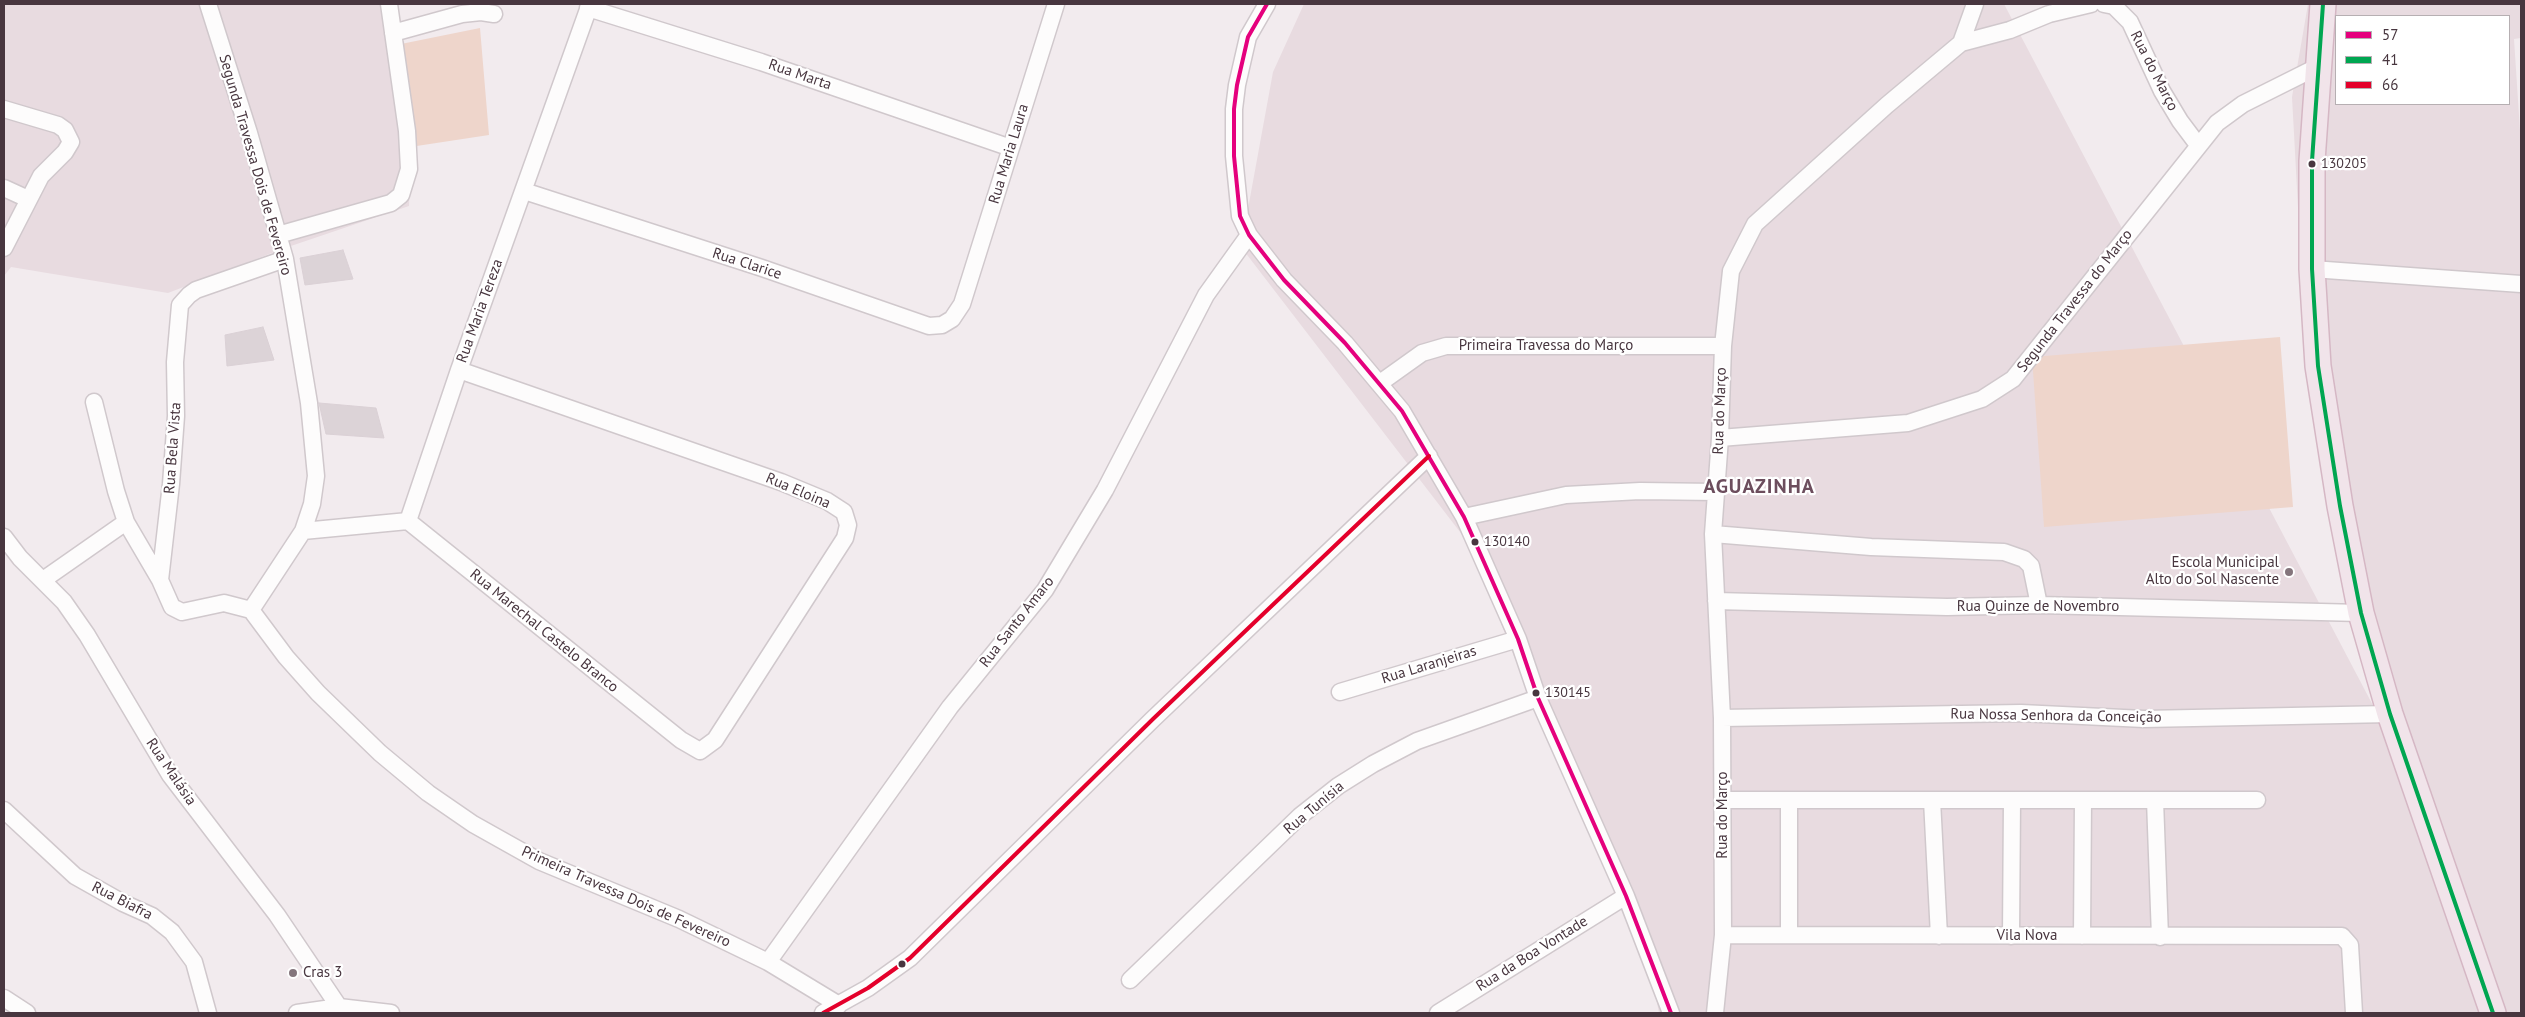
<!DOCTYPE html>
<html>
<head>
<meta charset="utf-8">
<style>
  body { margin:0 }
  #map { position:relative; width:2525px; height:1017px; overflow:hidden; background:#f2ebee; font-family:"PT Sans",sans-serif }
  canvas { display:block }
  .frame { position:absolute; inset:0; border:5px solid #48363f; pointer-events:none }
  .legend { position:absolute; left:2335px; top:15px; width:175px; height:90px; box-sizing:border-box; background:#fff; border:1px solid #b6afb2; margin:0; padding:6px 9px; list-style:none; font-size:15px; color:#48363f }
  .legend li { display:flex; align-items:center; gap:10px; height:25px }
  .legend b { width:25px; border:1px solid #b6afb2 }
</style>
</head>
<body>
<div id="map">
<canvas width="2525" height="1017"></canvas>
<div class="frame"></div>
<ul class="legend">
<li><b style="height:6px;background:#e5007d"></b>57</li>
<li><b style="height:6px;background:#00a651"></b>41</li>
<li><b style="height:6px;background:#e4002b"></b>66</li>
</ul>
</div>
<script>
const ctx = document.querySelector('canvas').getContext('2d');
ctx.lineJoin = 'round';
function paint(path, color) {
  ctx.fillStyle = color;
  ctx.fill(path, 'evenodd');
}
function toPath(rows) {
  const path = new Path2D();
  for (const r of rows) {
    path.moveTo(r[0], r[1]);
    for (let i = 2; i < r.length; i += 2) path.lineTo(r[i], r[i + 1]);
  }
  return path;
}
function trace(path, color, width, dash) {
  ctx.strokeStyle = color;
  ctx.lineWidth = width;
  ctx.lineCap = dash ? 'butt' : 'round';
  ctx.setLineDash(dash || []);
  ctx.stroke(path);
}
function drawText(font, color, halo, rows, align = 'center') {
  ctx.font = font + ' "PT Sans",sans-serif';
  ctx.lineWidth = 4.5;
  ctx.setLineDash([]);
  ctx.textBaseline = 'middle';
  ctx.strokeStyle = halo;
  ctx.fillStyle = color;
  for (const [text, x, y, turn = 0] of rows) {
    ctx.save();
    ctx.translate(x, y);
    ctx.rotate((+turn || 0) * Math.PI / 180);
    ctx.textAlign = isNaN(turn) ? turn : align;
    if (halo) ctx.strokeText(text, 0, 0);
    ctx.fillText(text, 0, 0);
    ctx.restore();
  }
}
const residential = toPath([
  [4,4,389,4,411,125,409,206,282,249,168,293,11,267,4,276],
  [1304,4,2004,4,2388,734,2303,300,2292,97,2308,4,2521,4,2521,38,2514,39,2521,146,2521,1013,1659,1013,1640,914,1536,712,1470,545,1241,247,1273,72],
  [2336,16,2509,16,2509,104,2336,104]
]);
const green = toPath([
  [480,28,489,135,410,147,396,45],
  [2280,337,2293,507,2044,527,2032,357]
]);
const building = toPath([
  [343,250,353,279,305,285,300,258,343,250],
  [263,327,274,360,227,366,225,335,263,327],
  [319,403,376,408,384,438,326,434,319,403]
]);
const street = toPath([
  [208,4,249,133,285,259,309,403,316,476,312,504,303,531,251,610,224,603,182,612,172,607,160,580,171,484,176,416,175,362,180,305,189,295,196,290,285,259],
  [1267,4,1248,37,1237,85,1234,109,1234,156,1240,216,1249,235,1284,280,1345,343,1402,411,1464,517,1518,639,1538,698,1626,896,1671,1013],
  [2104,4,2114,6,2130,22,2162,91,2180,121,2198,145],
  [588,8,761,62,1011,148],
  [393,33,462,14,481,12,494,14],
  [1961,43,1975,4],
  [4,109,58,125,65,130,71,142,65,152,41,176,4,248],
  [4,188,28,199],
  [524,191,762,268,929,326,942,325,952,319,962,304,1056,4],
  [278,235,391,203,401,195,409,169,407,131,389,4],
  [2312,269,2521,284],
  [1380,383,1422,353,1446,346,1723,346],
  [94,402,116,491,126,522,160,580],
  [1720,438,1908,423,1982,399,2013,379,2217,123,2243,104,2317,67],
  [1464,517,1566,495,1640,491,1716,492],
  [408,521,681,740,700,751,715,740,845,538,848,525,844,512,827,501,781,482,459,370],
  [408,521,459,370,590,4],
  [303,531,408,521],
  [1713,534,1871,547,2004,552,2024,559,2031,566,2039,605],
  [4,537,20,558,64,602,87,635,170,775,277,915,339,1007],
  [43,580,126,522],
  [1716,601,1947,607,2039,605,2361,613],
  [251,610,286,657,318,693,380,753,428,793,473,824,539,861,679,919,768,962,839,1005],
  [1340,692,1518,639],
  [1722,718,2021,713,2144,719,2390,714],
  [1723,800,2257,800],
  [1932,800,1939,936],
  [2155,800,2160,937],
  [4,810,75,876,123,903,152,916,172,932,194,962,208,1013],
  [1723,935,2342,936,2350,945,2354,1013],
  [1789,935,1789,800],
  [2011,936,2012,800],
  [2082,936,2083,800],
  [768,962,950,707,1045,590,1105,490,1206,295,1249,235],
  [1130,980,1300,816,1338,786,1373,764,1417,741,1538,698],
  [4,998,27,1013],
  [297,1013,339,1007,391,1013],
  [823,1013,868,988,910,958,1153,719,1429,456],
  [1438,1013,1626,896],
  [1715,1013,1723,935,1722,718,1713,534,1720,438,1723,346,1731,271,1755,224,1887,105,1961,43,2010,30,2049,14,2091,4]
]);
const primary = toPath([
  [2323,4,2312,161,2312,269,2318,366,2340,506,2361,613,2390,714,2493,1013]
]);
const bus1 = toPath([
  [1267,4,1248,37,1237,85,1234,109,1234,156,1240,216,1249,235,1284,280,1345,343,1402,411,1464,517,1518,639,1538,698,1626,896,1671,1013]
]);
const bus2 = toPath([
  [2323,4,2312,161,2312,269,2318,366,2340,506,2361,613,2390,714,2493,1013]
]);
const bus3 = toPath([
  [823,1013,868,988,910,958,1153,719,1429,456]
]);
const markers = [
  [2312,164,4.5,"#48363f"],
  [1475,542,4.5,"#48363f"],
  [2289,572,5,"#84757c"],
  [1536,693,4.5,"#48363f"],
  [902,964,4.5,"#48363f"],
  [293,973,5,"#84757c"]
];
const busNames = [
  ["130205",2321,164],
  ["130140",1484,542],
  ["130145",1545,693]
];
const streetNames = [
  ["Rua do Março",2154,71,63],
  ["Rua Marta",800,75,19],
  ["Rua Maria Laura",1009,154,-73],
  ["Segunda Travessa Dois de Fevereiro",255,165,74],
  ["Rua Clarice",747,264,18],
  ["Segunda Travessa do Março",2075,301,-52],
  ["Rua Maria Tereza",480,311,-70],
  ["Primeira Travessa do Março",1546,346],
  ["Rua do Março",1720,411,-88],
  ["Rua Bela Vista",173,448,-86],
  ["Rua Eloina",798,491,23],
  ["Rua Quinze de Novembro",2038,607],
  ["Rua Santo Amaro",1017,622,-52],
  ["Rua Marechal Castelo Branco",544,631,39],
  ["Rua Laranjeiras",1429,665,-17],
  ["Rua Nossa Senhora da Conceição",2056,716,1],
  ["Rua Malásia",171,772,56],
  ["Rua Tunísia",1314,808,-40],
  ["Rua do Março",1723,815,-90],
  ["Primeira Travessa Dois de Fevereiro",626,897,24],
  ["Rua Biafra",122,901,27],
  ["Vila Nova",2027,936],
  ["Rua da Boa Vontade",1532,954,-32]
];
const poiNames = [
  ["Escola Municipal",2279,563],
  ["Alto do Sol Nascente",2279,580],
  ["Cras 3",303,973,"left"]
];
const districtNames = [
  ["AGUAZINHA",1759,487]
];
paint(residential, '#e8dbe0');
paint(green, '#eed5cb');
paint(building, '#dcd3d7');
trace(building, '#dad0d5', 1);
trace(street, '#d0c8cc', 19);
trace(primary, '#d5b7c4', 28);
trace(street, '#fdfcfc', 16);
trace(primary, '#f1e4ea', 25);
trace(bus1, '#e5007d', 4);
trace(bus2, '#00a651', 4);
trace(bus3, '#e4002b', 4);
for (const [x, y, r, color] of markers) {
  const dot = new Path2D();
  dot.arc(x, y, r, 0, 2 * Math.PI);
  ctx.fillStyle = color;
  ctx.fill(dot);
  trace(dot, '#fff', 2);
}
drawText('14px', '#48363f', '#fff', busNames, 'left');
drawText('15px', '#48363f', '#fff', streetNames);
drawText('15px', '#48363f', '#fff', poiNames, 'right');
ctx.letterSpacing = '1px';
drawText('bold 20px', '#6c4d5d', '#fff', districtNames);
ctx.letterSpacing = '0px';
</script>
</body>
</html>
